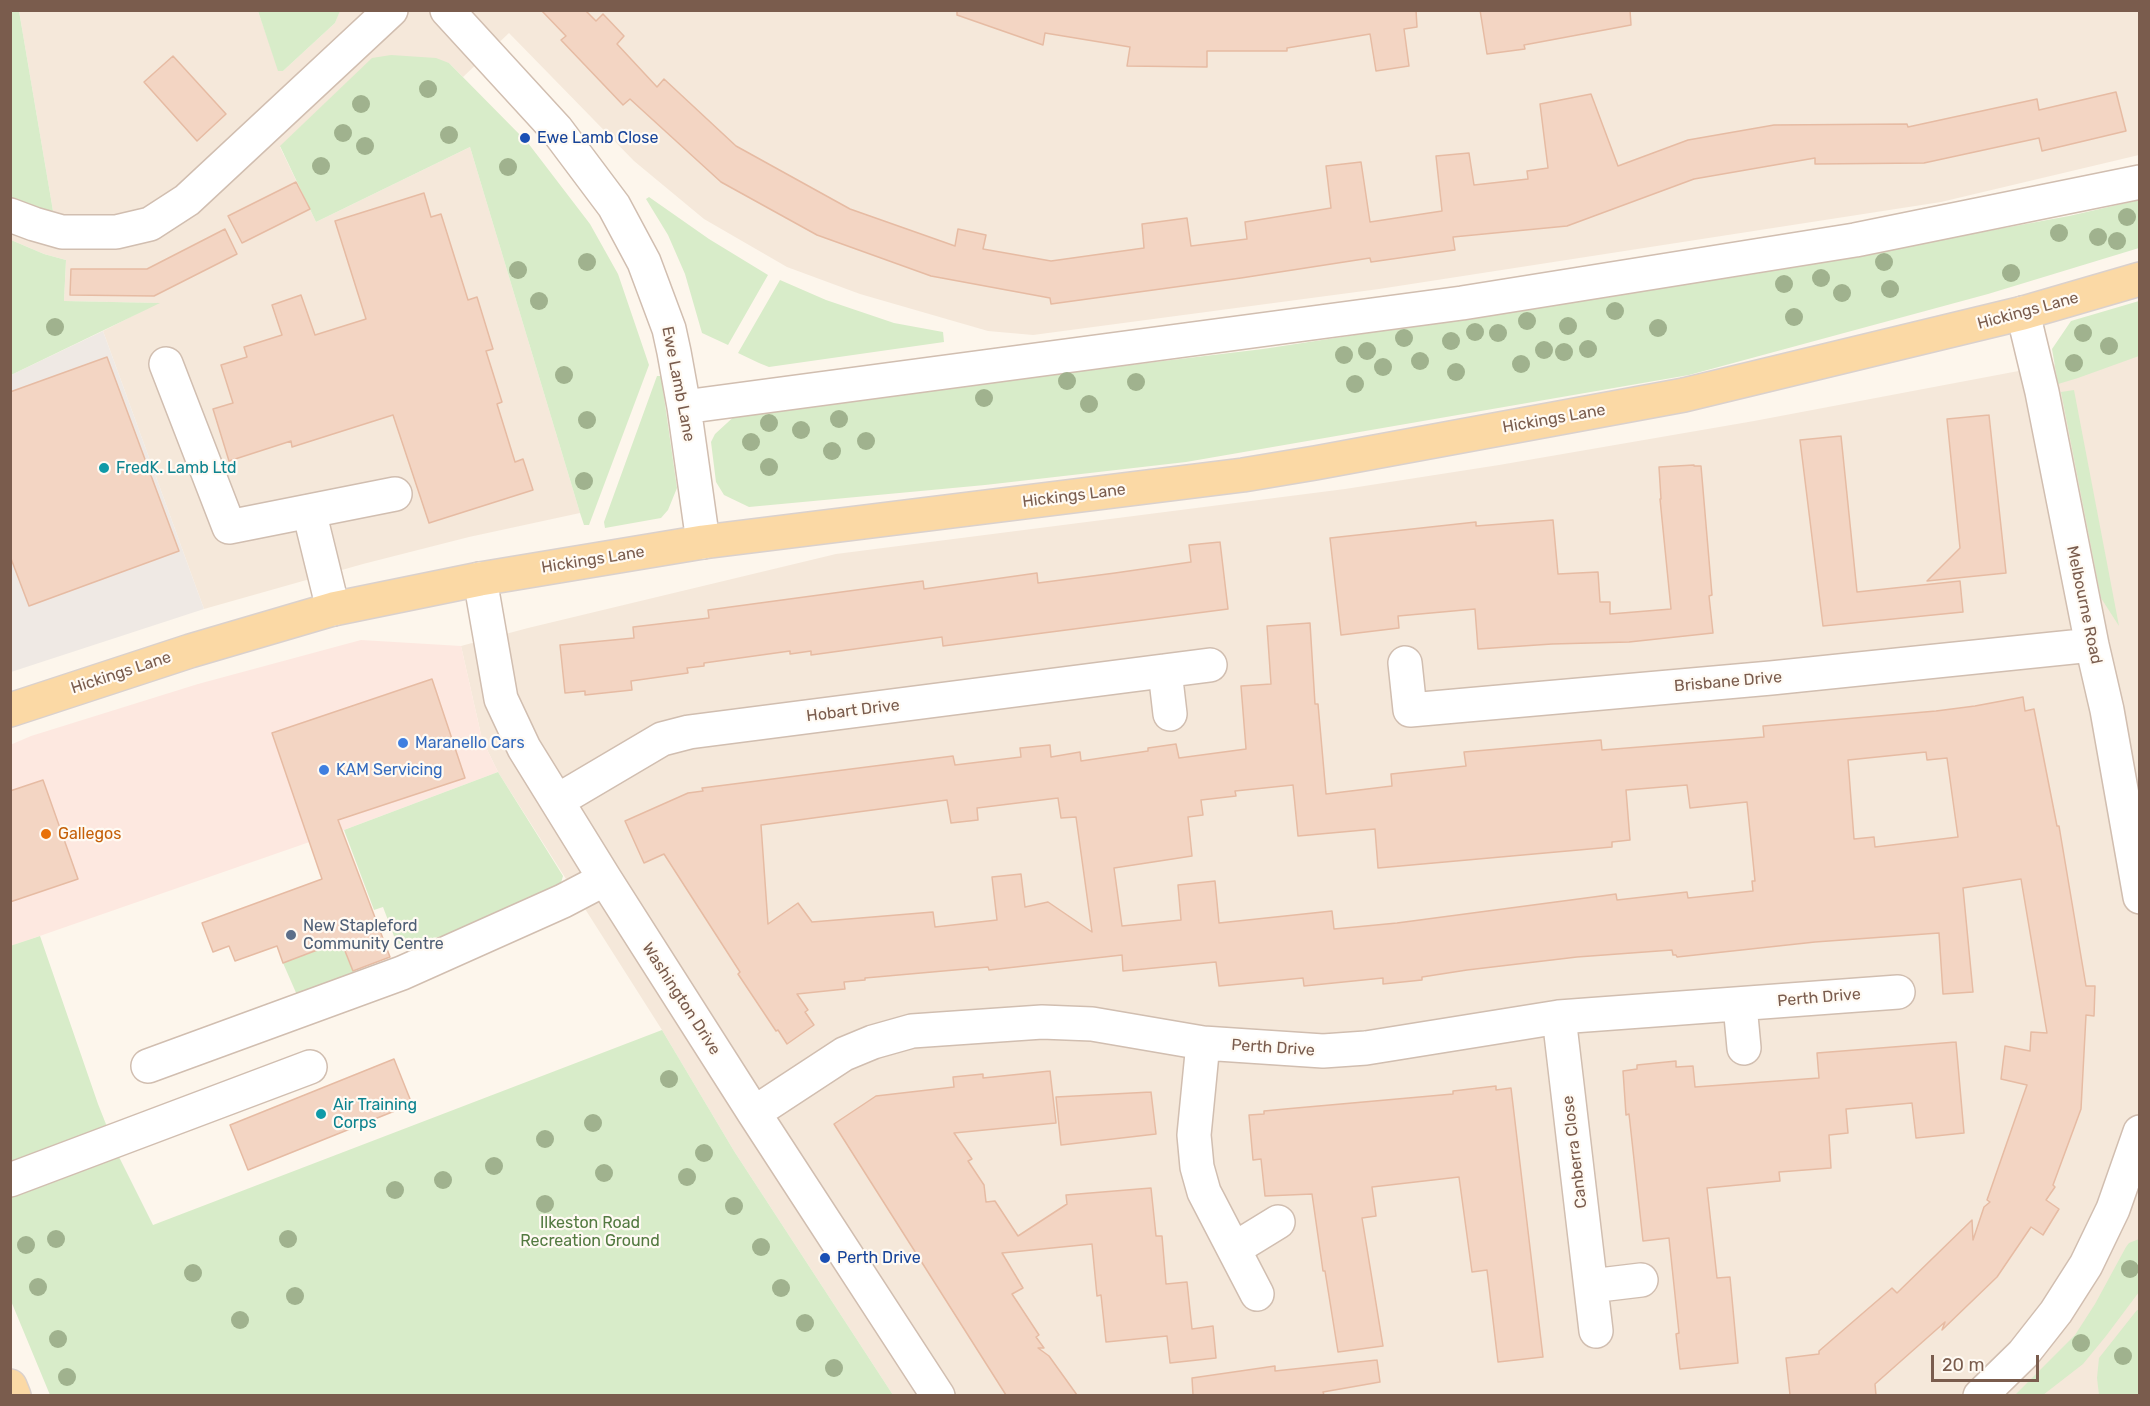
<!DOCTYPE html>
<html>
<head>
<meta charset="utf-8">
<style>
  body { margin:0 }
  #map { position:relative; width:2150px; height:1406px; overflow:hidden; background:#fdf6ec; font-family:Rubik,sans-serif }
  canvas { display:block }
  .frame { position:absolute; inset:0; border:12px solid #7a5c4d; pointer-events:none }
  .scale { position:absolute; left:1931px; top:1355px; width:108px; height:27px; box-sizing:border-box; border:3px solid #7a5c4d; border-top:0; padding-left:8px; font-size:18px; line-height:21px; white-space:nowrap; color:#7a5c4d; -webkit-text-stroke:4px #fffaf3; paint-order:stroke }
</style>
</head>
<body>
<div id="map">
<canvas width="2150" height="1406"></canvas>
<div class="frame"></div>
<div class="scale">20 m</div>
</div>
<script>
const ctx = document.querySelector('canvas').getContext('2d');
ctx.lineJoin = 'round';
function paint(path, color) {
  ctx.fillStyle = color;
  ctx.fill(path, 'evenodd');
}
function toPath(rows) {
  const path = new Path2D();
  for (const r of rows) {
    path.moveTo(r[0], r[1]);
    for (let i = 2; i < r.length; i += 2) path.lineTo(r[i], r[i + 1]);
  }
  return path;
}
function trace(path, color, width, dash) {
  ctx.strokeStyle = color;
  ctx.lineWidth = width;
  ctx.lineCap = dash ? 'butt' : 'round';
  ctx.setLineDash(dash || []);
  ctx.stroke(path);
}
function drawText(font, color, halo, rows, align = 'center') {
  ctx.font = font + ' Rubik,sans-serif';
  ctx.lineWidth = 4.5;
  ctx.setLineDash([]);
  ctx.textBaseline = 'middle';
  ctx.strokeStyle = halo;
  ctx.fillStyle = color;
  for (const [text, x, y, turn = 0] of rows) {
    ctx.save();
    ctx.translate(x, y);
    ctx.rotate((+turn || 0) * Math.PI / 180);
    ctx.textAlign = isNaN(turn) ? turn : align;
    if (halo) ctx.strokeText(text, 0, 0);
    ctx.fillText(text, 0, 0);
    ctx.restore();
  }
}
const residential = toPath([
  [340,10,2139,11,2139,155,1941,202,1379,289,1033,335,988,331,860,294,787,267,704,219,634,161,509,33,463,77,449,63,373,58,280,147,316,222,470,147,580,513,469,537,363,564,204,609,103,331,158,303,64,301,66,260,44,254,11,240,10,197,29,206,53,211,19,11,258,11,279,71,283,71,335,23],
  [2139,345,2139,1395,893,1395,734,1151,662,1030,498,772,482,739,461,646,528,628,836,554,1345,489,1499,465,1754,421,2119,352]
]);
const commercial = toPath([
  [361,640,461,646,482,739,498,772,344,830,11,946,10,745,31,736,198,684]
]);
const industrial = toPath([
  [103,331,204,609,11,672,11,375]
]);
const green = toPath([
  [10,11,19,11,53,211,29,206,11,197],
  [258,11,258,10,340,11,335,23,283,71,278,71],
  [391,55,436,58,449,63,528,143,590,224,618,274,649,365,589,525,584,525,580,513,470,147,316,222,280,146,372,58],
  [649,197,709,239,768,275,728,345,702,333,685,274,668,235,646,199],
  [2139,200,2139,248,1988,294,1689,375,1186,462,985,485,749,507,724,495,716,482,711,442,715,434,739,412,1263,349,1754,274,2069,216],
  [11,240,44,254,66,260,64,301,160,303,11,375],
  [780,280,826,300,894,323,943,332,944,342,769,367,759,363,738,353],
  [2139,301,2139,356,2078,378,2058,384,2052,349,2071,321],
  [657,376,661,376,677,488,668,510,661,518,605,528,604,522],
  [2074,390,2119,626,2101,598,2061,392],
  [498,772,563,876,558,893,450,935,397,944,383,907,374,910,344,830],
  [336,927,355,976,297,995,283,963,311,952,306,938],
  [40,936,98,1104,119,1157,153,1225,662,1030,734,1151,893,1395,50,1395,11,1301,10,946],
  [2139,1239,2139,1292,2106,1336,2083,1364,2043,1395,2015,1395,2075,1335,2095,1304,2126,1247,2129,1243],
  [2137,1310,2139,1310,2139,1395,2099,1395,2097,1378,2099,1358]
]);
const building = toPath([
  [541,10,585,10,596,21,603,14,624,36,617,44,657,87,664,79,736,146,850,209,955,246,958,229,986,235,983,249,1051,261,1144,248,1142,224,1187,218,1191,246,1247,239,1245,222,1331,208,1326,166,1361,162,1370,222,1442,211,1436,156,1469,153,1474,185,1528,179,1527,171,1548,168,1540,104,1591,94,1618,166,1688,140,1774,125,1907,124,1908,127,2037,99,2039,110,2116,92,2126,131,2042,151,2039,138,1924,163,1815,164,1815,158,1694,179,1567,226,1453,237,1455,250,1371,262,1370,258,1241,278,1051,304,1050,298,931,276,817,235,721,182,630,99,623,105,561,40,566,36,541,10],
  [957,10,1416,10,1417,27,1404,29,1409,66,1376,71,1370,34,1287,48,1287,51,1207,51,1207,67,1127,66,1130,47,1045,33,1043,45,957,15,957,10],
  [1480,10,1630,10,1631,25,1524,45,1525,49,1487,54,1480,10],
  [173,56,226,114,197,141,144,82,173,56],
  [296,182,310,209,242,243,228,216,296,182],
  [424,193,431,217,441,214,468,300,477,297,493,349,486,351,502,402,497,404,515,462,523,459,533,490,429,523,393,415,292,447,291,441,229,461,213,409,233,403,221,365,247,357,244,347,282,335,272,305,301,295,315,335,366,319,335,221,424,193],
  [225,229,237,254,154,296,70,295,71,269,147,269,225,229],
  [107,357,179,551,29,606,10,556,10,392,107,357],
  [1989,415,2006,573,1927,581,1960,548,1947,419,1989,415],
  [1841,436,1857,592,1960,581,1963,612,1823,626,1800,440,1841,436],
  [1694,465,1694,466,1701,466,1712,595,1709,596,1713,633,1629,642,1552,644,1478,649,1475,609,1398,616,1399,628,1341,635,1330,538,1476,522,1476,526,1553,520,1558,574,1598,572,1600,602,1610,602,1610,614,1671,609,1660,499,1661,499,1659,467,1694,465],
  [1220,542,1228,609,943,646,942,637,811,655,811,651,790,654,790,651,704,663,704,666,687,668,688,673,631,681,632,690,585,695,585,691,565,693,560,645,634,638,633,627,709,618,708,610,923,581,924,589,1037,573,1038,583,1115,573,1191,562,1189,545,1220,542],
  [1310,623,1315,704,1318,704,1326,794,1392,786,1391,774,1466,766,1464,752,1601,740,1602,750,1764,737,1763,726,1936,711,1975,706,2023,697,2025,711,2034,709,2057,826,2059,826,2086,986,2095,986,2094,1016,2086,1015,2081,1109,2053,1185,2055,1187,2046,1200,2059,1209,2043,1235,2031,1227,1997,1277,1942,1330,1945,1322,1875,1384,1876,1395,1790,1395,1786,1358,1819,1354,1819,1351,1892,1288,1897,1293,1972,1220,1973,1240,1984,1207,1990,1202,1987,1200,2027,1085,2001,1079,2005,1046,2030,1051,2031,1032,2047,1033,2021,879,1963,888,1973,992,1943,994,1939,933,1815,942,1677,957,1676,955,1673,955,1672,950,1577,957,1467,970,1422,977,1422,980,1383,984,1383,978,1304,986,1303,978,1219,986,1216,962,1123,971,1122,955,989,970,988,967,865,978,865,980,844,982,845,989,797,994,808,1010,805,1012,814,1025,787,1044,778,1030,776,1031,738,974,740,972,664,854,644,863,625,821,688,793,703,791,702,788,953,756,955,765,1021,757,1020,748,1050,745,1051,757,1080,752,1081,761,1148,751,1148,748,1176,744,1179,758,1246,749,1241,686,1271,684,1267,626,1310,623],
  [1926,752,1927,760,1947,758,1958,837,1875,847,1874,837,1854,839,1848,760,1926,752],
  [1293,785,1298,836,1375,829,1378,868,1612,847,1612,842,1630,840,1626,790,1687,785,1690,808,1747,802,1755,881,1752,881,1753,891,1688,898,1687,892,1617,900,1616,894,1397,923,1334,929,1332,911,1219,923,1215,881,1178,885,1181,920,1122,926,1114,868,1192,856,1188,817,1203,815,1201,800,1236,796,1235,791,1293,785],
  [1058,798,1061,818,1076,817,1092,932,1048,902,1025,907,1021,874,992,877,997,920,935,927,933,912,812,922,798,903,768,924,761,825,947,800,951,823,978,820,977,808,1058,798],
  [432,679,465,778,338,820,390,957,353,971,341,941,283,963,277,946,235,961,229,946,213,952,202,923,322,879,272,733,432,679],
  [43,780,78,879,10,902,10,791,43,780],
  [1956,1042,1964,1133,1916,1138,1912,1103,1846,1109,1848,1133,1829,1135,1831,1168,1779,1172,1780,1181,1707,1188,1717,1278,1730,1277,1738,1363,1680,1369,1676,1334,1679,1333,1669,1238,1643,1241,1629,1114,1626,1115,1623,1071,1637,1069,1637,1065,1676,1061,1676,1067,1693,1066,1695,1087,1819,1078,1817,1053,1956,1042],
  [394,1059,412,1104,248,1170,230,1125,394,1059],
  [1050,1071,1056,1123,954,1133,972,1159,968,1161,984,1185,986,1202,995,1201,1018,1236,1067,1204,1066,1195,1151,1188,1156,1236,1162,1236,1166,1284,1187,1282,1192,1329,1213,1326,1216,1358,1170,1363,1167,1336,1106,1342,1101,1295,1097,1296,1092,1244,1002,1253,1023,1288,1012,1294,1039,1335,1036,1337,1044,1348,1038,1348,1049,1356,1077,1395,1006,1395,834,1124,876,1096,954,1087,953,1077,983,1074,983,1078,1050,1071],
  [1496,1086,1496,1090,1511,1088,1543,1357,1498,1362,1487,1270,1472,1272,1459,1177,1372,1187,1376,1216,1362,1218,1383,1346,1338,1352,1325,1271,1323,1271,1312,1194,1265,1196,1261,1159,1253,1160,1249,1115,1264,1114,1264,1111,1285,1109,1453,1094,1453,1091,1496,1086],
  [1151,1092,1156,1134,1061,1145,1056,1097,1151,1092],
  [1377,1360,1380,1382,1323,1392,1324,1395,1193,1395,1192,1378,1275,1366,1275,1371,1377,1360]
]);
const minor = toPath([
  [447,10,557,130,614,206,644,262,669,329,674,352,684,407,703,542],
  [10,215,34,224,62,232,116,232,150,224,187,200,391,10],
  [2023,313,2042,392,2092,645,2107,710,2140,897],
  [166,364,229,527,395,494],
  [684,407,1462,303,1855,240,2140,182],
  [309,511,333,609],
  [480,579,501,699,524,748,605,879,754,1113,938,1396],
  [1405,663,1410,710,1771,678,2092,645],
  [1165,671,1170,714],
  [557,801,662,739,689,732,1210,665],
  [1740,1005,1744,1048],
  [1559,1017,1596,1331],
  [1203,1043,1194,1135,1197,1167,1204,1192,1257,1294],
  [148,1066,402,973,563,901,605,879],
  [754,1113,844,1054,873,1042,912,1031,1042,1022,1092,1024,1203,1043,1323,1051,1366,1048,1559,1017,1898,992],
  [10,1180,310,1067],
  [1234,1249,1278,1222],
  [1591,1286,1641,1280],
  [1980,1396,2023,1354,2056,1312,2086,1265,2113,1209,2140,1132]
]);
const major = toPath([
  [10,710,190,651,333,609,480,579,703,542,1243,475,1315,463,1684,395,2023,313,2140,279],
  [10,1386,14,1396]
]);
const trees = [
  [428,89],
  [361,104],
  [343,133],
  [449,135],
  [365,146],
  [321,166],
  [508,167],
  [2127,217],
  [2059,233],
  [2098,237],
  [2117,241],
  [587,262],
  [1884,262],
  [518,270],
  [2011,273],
  [1821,278],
  [1784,284],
  [1890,289],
  [1842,293],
  [539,301],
  [1615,311],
  [1794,317],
  [1527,321],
  [1568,326],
  [55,327],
  [1658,328],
  [1475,332],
  [1498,333],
  [2083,333],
  [1404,338],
  [1451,341],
  [2109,346],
  [1588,349],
  [1544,350],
  [1367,351],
  [1564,352],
  [1344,355],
  [1420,361],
  [2074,363],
  [1521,364],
  [1383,367],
  [1456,372],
  [564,375],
  [1067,381],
  [1136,382],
  [1355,384],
  [984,398],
  [1089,404],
  [839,419],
  [587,420],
  [769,423],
  [801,430],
  [866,441],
  [751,442],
  [832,451],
  [769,467],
  [584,481],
  [669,1079],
  [593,1123],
  [545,1139],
  [704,1153],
  [494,1166],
  [604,1173],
  [687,1177],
  [443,1180],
  [395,1190],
  [545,1204],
  [734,1206],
  [56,1239],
  [288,1239],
  [26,1245],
  [761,1247],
  [2130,1269],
  [193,1273],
  [38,1287],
  [781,1288],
  [295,1296],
  [240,1320],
  [805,1323],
  [58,1339],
  [2081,1343],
  [2123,1356],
  [834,1368],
  [67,1377]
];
const markers = [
  [525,138,6,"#1a4fb4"],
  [104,468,6,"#0f9aa8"],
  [403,743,6,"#3f7fe0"],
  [324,770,6,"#3f7fe0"],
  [46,834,6,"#e8710a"],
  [291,935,6,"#5c6f8a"],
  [321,1114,6,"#0f9aa8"],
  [825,1258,6,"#1a4fb4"]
];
const transitNames = [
  ["Ewe Lamb Close",537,138],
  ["Perth Drive",837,1258]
];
const streetNames = [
  ["Hickings Lane",2028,311,-15],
  ["Ewe Lamb Lane",678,384,79],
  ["Hickings Lane",1554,419,-10],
  ["Hickings Lane",1074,496,-7],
  ["Hickings Lane",593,560,-9],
  ["Melbourne Road",2084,605,78],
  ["Hickings Lane",121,673,-18],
  ["Brisbane Drive",1728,682,-5],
  ["Hobart Drive",853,711,-7],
  ["Perth Drive",1819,998,-5],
  ["Washington Drive",681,999,57],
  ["Perth Drive",1273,1048,4],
  ["Canberra Close",1575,1152,-97]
];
const cultureNames = [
  ["FredK. Lamb Ltd",116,468],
  ["Air Training",333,1105],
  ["Corps",333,1123]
];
const shopNames = [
  ["Maranello Cars",415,743],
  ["KAM Servicing",336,770]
];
const foodNames = [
  ["Gallegos",58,834]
];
const serviceNames = [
  ["New Stapleford",303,926],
  ["Community Centre",303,944]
];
const parkNames = [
  ["Ilkeston Road",590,1223],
  ["Recreation Ground",590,1241]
];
paint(residential, '#f5e8da');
paint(commercial, '#fde8e0');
paint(industrial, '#efe9e4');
paint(green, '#d8ecc9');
paint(building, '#f3d5c3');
trace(building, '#e6bba3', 1.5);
trace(minor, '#d1beb0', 36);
trace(major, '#dad1cd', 36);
trace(minor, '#fff', 33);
trace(major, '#fbd9a5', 33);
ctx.fillStyle = '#a0b28e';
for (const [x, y] of trees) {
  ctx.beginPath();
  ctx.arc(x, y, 9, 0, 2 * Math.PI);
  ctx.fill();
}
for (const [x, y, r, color] of markers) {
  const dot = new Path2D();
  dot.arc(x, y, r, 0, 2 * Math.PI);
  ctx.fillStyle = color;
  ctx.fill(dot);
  trace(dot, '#fffaf3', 2);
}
drawText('16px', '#164399', '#fffaf3', transitNames, 'left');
drawText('16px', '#7a5c4d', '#fffaf3', streetNames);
drawText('16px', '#0d838f', '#fffaf3', cultureNames, 'left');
drawText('16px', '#366cbe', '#fffaf3', shopNames, 'left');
drawText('16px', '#c56008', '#fffaf3', foodNames, 'left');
drawText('16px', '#4e5e75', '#fffaf3', serviceNames, 'left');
drawText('16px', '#537a41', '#fffaf3', parkNames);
</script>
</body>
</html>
